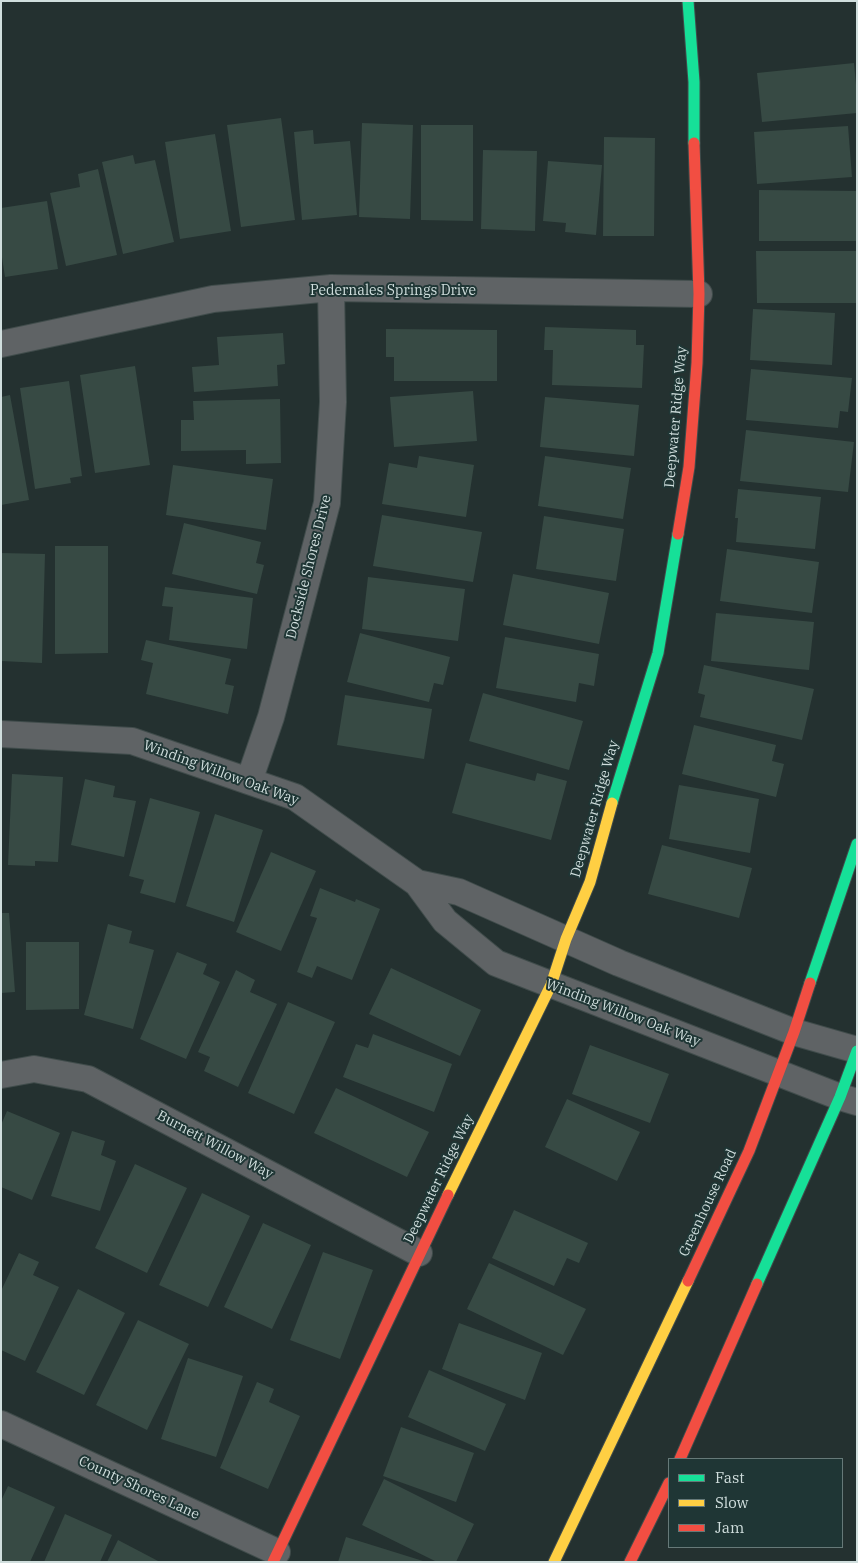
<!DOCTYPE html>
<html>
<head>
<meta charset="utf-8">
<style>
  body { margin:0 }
  #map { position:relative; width:858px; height:1563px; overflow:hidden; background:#243130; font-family:"IBM Plex Serif",serif }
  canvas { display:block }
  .frame { position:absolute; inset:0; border:2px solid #d0dedd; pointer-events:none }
  .legend { position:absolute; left:668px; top:1458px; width:175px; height:90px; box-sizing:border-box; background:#1f3635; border:1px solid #667978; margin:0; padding:6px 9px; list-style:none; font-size:15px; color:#d0dedd }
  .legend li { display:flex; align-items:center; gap:10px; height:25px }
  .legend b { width:25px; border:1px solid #667978 }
</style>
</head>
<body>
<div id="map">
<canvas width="858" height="1563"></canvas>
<div class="frame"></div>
<ul class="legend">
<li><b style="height:6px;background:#16e098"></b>Fast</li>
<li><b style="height:6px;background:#ffcf43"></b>Slow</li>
<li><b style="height:6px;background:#f24e42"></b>Jam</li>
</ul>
</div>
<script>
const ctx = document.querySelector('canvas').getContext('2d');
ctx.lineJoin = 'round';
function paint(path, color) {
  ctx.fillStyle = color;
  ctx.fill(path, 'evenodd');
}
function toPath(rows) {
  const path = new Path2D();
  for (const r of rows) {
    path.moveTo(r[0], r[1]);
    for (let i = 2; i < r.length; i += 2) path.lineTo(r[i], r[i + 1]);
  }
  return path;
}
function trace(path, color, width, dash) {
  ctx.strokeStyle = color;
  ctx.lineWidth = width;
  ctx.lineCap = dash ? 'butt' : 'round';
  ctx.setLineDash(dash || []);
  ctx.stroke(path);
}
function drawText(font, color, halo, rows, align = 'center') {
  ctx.font = font + ' "IBM Plex Serif",serif';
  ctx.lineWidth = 4;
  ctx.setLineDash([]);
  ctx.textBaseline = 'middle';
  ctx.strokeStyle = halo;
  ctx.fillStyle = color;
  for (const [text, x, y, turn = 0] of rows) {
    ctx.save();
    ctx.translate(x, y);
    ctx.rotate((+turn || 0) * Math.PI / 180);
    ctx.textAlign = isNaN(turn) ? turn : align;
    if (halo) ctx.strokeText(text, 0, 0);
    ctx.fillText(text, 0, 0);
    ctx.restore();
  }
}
const building = toPath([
  [854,63,857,95,857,113,762,122,757,73],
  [281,118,295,220,241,227,227,125],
  [362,123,413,125,410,219,359,217],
  [421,125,473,125,473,221,421,220],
  [848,126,852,177,757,184,754,132],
  [313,130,314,144,350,141,357,215,302,220,294,132],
  [215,134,231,231,180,239,165,142],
  [604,137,655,138,654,236,603,236],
  [483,150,537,151,535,231,481,229],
  [133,155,135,164,155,160,174,242,123,254,102,162],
  [548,161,602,165,596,235,565,232,566,223,543,221],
  [98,169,117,255,66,266,50,193,80,187,78,174],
  [759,190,857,191,857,241,759,241],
  [47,201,58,269,5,277,1,251,1,208],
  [756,251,856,251,856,303,757,303],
  [753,309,835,313,832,365,750,360],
  [545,327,636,330,636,345,644,345,642,388,552,385,553,350,544,350],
  [386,329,497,330,497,381,394,381,394,357,386,357],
  [283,333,285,364,277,365,278,386,194,392,192,367,219,365,217,337],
  [135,366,150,465,95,473,80,375],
  [751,369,852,378,848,412,840,411,838,428,746,420],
  [69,381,82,476,70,478,71,483,35,489,20,388],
  [473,391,477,441,394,447,390,397],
  [10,395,29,500,1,505,1,397],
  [545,397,639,405,634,456,540,447],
  [280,399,281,463,246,464,246,450,181,451,181,420,194,420,193,401],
  [746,430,854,442,848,492,740,481],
  [419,456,474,465,466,517,382,504,389,463,417,468],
  [545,456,631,468,623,519,538,506],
  [173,465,273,479,266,530,166,515],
  [738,489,821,497,815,549,736,542,738,518,735,518],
  [382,515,482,532,473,582,373,566],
  [544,516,624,529,616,581,536,569],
  [184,523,261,542,256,563,264,565,257,594,172,574],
  [55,546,108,546,108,653,55,654],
  [727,549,819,562,812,613,720,601],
  [1,553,45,554,42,663,1,661],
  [513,574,609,593,599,644,503,625],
  [368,577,465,589,458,641,362,629],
  [165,587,253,598,247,649,169,640,173,607,162,606],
  [716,613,814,622,809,670,711,661],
  [360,633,450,657,443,685,434,683,429,702,347,682],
  [505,637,599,654,594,686,579,683,576,702,496,688],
  [146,640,231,659,225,684,234,686,228,714,146,694,153,663,141,660],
  [704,665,814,689,802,740,700,717,705,695,698,693],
  [483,693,583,721,569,770,469,741],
  [345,695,432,709,424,759,337,745],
  [694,725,776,745,772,761,784,764,776,797,682,774],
  [466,763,535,781,537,773,567,781,551,840,452,813],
  [12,774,63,777,58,862,35,861,35,866,8,865],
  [85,779,115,786,113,797,136,801,124,857,71,845],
  [679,785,759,799,750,853,669,839],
  [150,798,200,812,175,903,140,893,144,880,129,876],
  [215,814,263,830,234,922,186,906],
  [662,845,752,868,739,918,648,894],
  [271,852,316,871,281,951,236,932],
  [320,888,355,902,356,899,380,909,352,980,317,966,312,978,297,972,317,918,310,916],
  [1,913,9,913,15,992,1,993],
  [108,924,132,931,129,943,154,950,133,1029,84,1015],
  [26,942,79,942,79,1009,26,1010],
  [177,952,207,964,203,974,220,982,186,1059,140,1039],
  [391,968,481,1010,460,1056,369,1014],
  [236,970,255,980,250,992,277,1004,238,1087,204,1071,210,1057,198,1052],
  [288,1002,335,1022,294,1114,248,1093],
  [373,1034,452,1064,434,1112,343,1077,356,1044,368,1048],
  [590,1045,669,1074,650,1123,572,1094],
  [336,1088,429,1132,407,1177,314,1133],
  [567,1099,640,1132,617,1181,545,1147],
  [7,1111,60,1133,32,1200,1,1187,1,1125],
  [72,1131,105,1141,101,1155,116,1161,100,1211,51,1196],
  [135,1164,187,1188,147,1273,95,1248],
  [202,1193,250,1216,208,1307,159,1285],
  [514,1210,588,1243,579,1263,567,1258,554,1286,492,1258],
  [263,1223,311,1245,272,1329,224,1307],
  [323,1252,373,1270,340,1359,290,1340],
  [19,1253,39,1262,33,1275,59,1287,25,1361,1,1350,1,1291],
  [489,1263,586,1309,563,1355,467,1309],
  [78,1289,125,1313,84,1395,36,1372],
  [138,1320,189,1344,147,1430,96,1405],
  [459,1323,542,1353,525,1400,442,1369],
  [188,1358,243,1376,216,1457,161,1439],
  [429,1370,506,1404,485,1451,408,1417],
  [257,1382,274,1389,269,1402,300,1416,268,1489,220,1468],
  [401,1427,474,1453,456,1502,383,1476],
  [384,1479,474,1524,456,1562,437,1562,362,1525],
  [8,1486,55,1507,30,1562,1,1562,1,1501],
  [65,1514,112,1535,100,1562,44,1562],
  [346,1537,423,1561,423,1562,338,1562],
  [118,1540,160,1562,107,1562]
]);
const street = toPath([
  [1,344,213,299,331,288,699,294],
  [1,734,132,741,295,797,417,883,445,921,496,963,840,1097,857,1102],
  [249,781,271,717,327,503,333,402,331,288],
  [417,883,459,892,619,963,794,1032,857,1050],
  [1,1075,34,1069,88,1079,419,1253],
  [1,1424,277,1552]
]);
const fast = toPath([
  [688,1,694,82,694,143],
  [612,803,658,653,678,534],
  [810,983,857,844],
  [757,1284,840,1097,857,1051]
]);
const slow = toPath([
  [448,1195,551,985,566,939,590,882,612,803],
  [554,1562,688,1281]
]);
const jam = toPath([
  [678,534,689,467,697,363,699,294,694,143],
  [688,1281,749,1151,794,1032,810,983],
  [680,1459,757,1284],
  [273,1562,448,1195],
  [630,1562,669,1483]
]);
const streetNames = [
  ["Pedernales Springs Drive",393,291],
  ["Deepwater Ridge Way",676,417,-85],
  ["Dockside Shores Drive",309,567,-76],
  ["Winding Willow Oak Way",221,773,20],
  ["Deepwater Ridge Way",595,809,-74],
  ["Winding Willow Oak Way",623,1013,21],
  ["Burnett Willow Way",215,1145,28],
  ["Deepwater Ridge Way",439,1179,-64],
  ["Greenhouse Road",708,1203,-65],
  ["County Shores Lane",139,1488,25]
];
paint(building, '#374a44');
trace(street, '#404c4b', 28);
trace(fast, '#404c4b', 13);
trace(slow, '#404c4b', 13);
trace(jam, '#404c4b', 13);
trace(street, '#5f6365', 26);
trace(fast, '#16e098', 11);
trace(slow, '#ffcf43', 11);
trace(jam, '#f24e42', 11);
drawText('14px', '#d0dedd', '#1f3635', streetNames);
</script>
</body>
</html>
